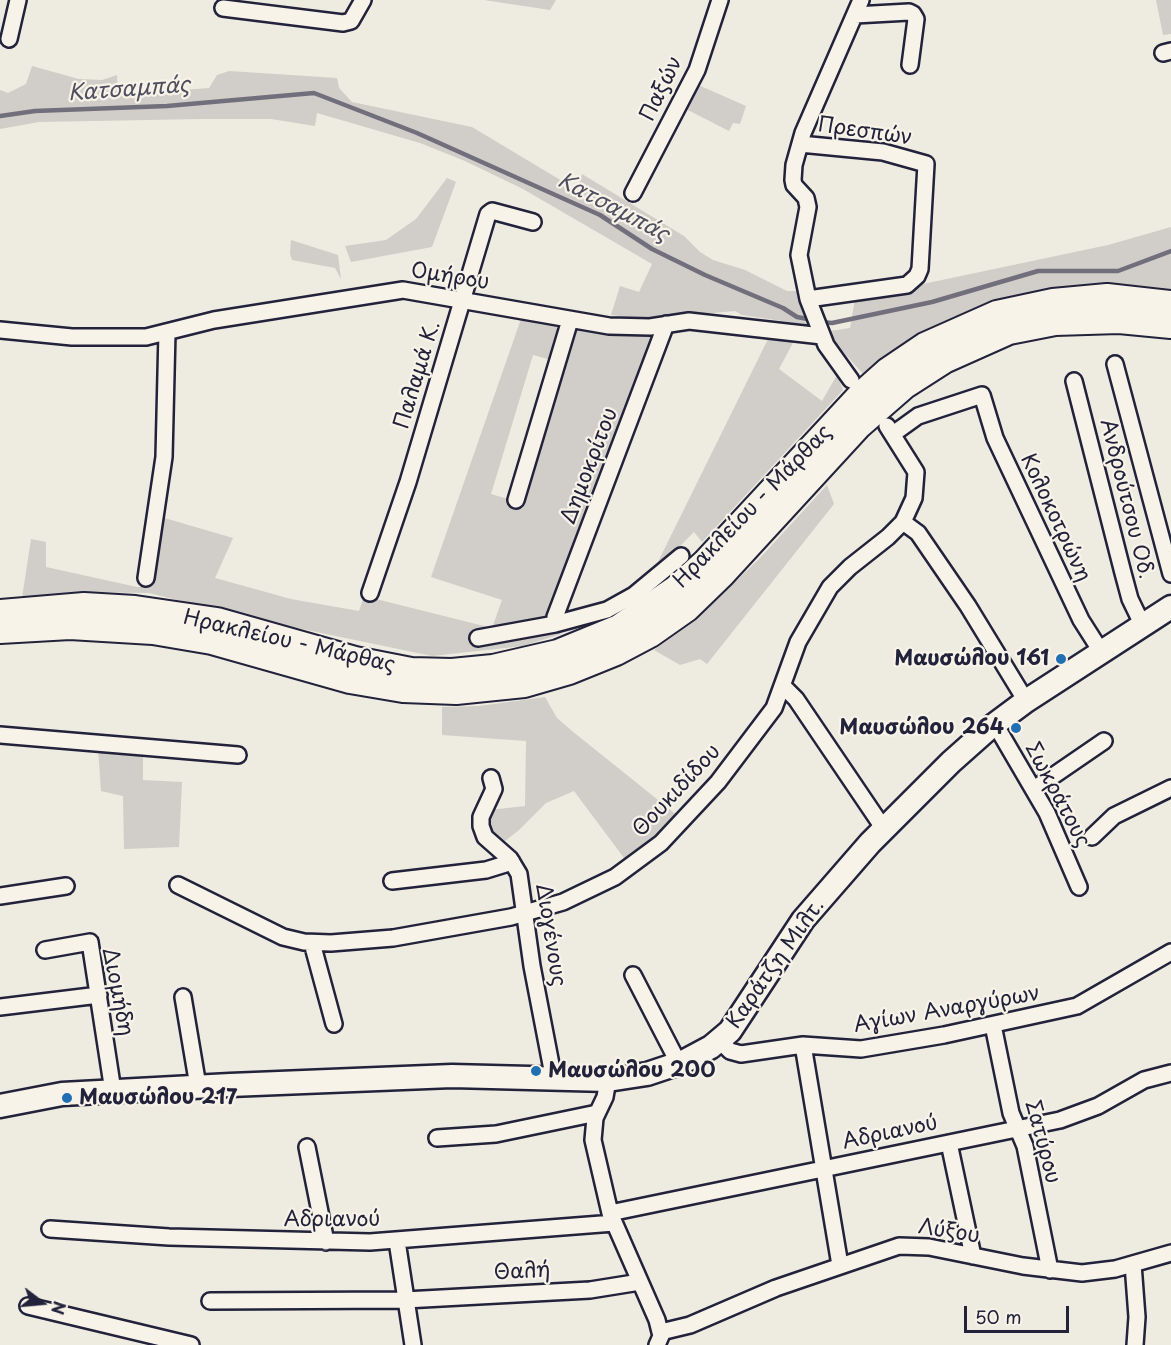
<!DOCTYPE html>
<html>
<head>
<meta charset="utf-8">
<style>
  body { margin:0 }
  #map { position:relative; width:1171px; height:1345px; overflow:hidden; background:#eeebe1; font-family:"Playpen Sans",sans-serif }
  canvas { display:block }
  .north { position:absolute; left:12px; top:1273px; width:60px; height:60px; -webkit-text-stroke:4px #f7f3e8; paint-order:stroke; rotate:106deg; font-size:16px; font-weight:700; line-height:24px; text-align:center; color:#22223b }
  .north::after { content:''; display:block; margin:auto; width:21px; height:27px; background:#22223b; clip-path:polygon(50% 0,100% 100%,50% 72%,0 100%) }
  .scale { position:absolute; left:964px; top:1306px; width:105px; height:27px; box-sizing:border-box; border:3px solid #22223b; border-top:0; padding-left:8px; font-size:18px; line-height:21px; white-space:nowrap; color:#22223b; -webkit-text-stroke:4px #f7f3e8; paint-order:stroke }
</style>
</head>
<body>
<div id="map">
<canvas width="1171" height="1345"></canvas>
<div class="north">N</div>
<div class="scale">50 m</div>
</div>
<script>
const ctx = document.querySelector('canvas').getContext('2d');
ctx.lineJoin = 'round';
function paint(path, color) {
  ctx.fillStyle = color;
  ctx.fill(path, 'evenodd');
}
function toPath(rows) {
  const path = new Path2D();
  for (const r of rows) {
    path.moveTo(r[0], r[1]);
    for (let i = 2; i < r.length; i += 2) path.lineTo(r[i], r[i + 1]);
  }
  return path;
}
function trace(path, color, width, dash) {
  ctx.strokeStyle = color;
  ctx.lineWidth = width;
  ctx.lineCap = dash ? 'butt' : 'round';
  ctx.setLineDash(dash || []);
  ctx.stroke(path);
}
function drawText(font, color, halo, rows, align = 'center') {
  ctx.font = font + ' "Playpen Sans",sans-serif';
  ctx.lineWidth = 4.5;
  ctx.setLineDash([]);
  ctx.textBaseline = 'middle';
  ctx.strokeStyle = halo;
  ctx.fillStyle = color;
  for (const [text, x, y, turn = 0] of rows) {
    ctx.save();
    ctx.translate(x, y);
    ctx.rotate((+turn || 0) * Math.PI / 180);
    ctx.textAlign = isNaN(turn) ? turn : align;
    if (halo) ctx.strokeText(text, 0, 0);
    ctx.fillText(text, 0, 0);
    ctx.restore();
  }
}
const green = toPath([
  [484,0,556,0,550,10],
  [1156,0,1171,0,1171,34,1163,35],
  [32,66,79,79,102,80,117,75,118,95,209,88,217,75,229,71,337,78,339,88,352,102,472,127,577,190,582,174,684,236,700,252,713,260,745,270,787,291,800,291,808,325,742,315,735,311,646,319,611,315,620,286,639,292,652,264,523,189,465,161,420,143,317,113,315,126,271,119,201,119,39,122,0,129,0,90,8,93,26,84],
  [696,84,746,106,740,124,733,123,729,131,684,108],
  [447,178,456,182,432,247,351,262,345,246,386,240,416,219],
  [1171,227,1171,292,1142,287,1094,286,993,302,946,322,904,346,864,375,837,345,830,331,850,328,855,299,900,293,923,284,1108,245],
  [291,240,338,255,341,279,335,268,292,260,290,254],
  [522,316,562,322,551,360,533,355,491,494,518,502,575,325,658,332,551,613,544,619,472,633,475,642,560,630,561,634,523,646,432,656,254,619,149,593,76,592,22,598,31,539,46,542,46,567,137,587,150,587,161,517,233,538,215,578,291,599,359,611,364,596,492,628,502,600,431,577],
  [771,333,796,337,779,369,822,401,837,375,843,390,702,542,694,532,652,574],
  [827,485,834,504,707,664,700,659,680,665,654,650,693,622,759,559],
  [545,697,557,718,572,731,678,816,660,836,627,862,574,791,546,803,519,830,500,845,485,828,489,810,525,806,526,741,442,735,442,707,479,706],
  [98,748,143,751,143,780,182,782,179,847,124,849,123,796,101,791]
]);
const stream = toPath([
  [0,116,35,111,167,106,314,93,417,133,600,215,652,249,705,275,783,308,797,317,813,320],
  [821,322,832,323,932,302,1038,271,1118,271,1171,251]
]);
const street = toPath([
  [223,8,343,23,351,21,363,0],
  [855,15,909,12,913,14,916,19,910,65],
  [9,39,18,0],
  [1163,53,1171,51],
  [800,144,883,152,926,164,920,269,917,276,907,285,808,299],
  [633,193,697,70,720,0],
  [0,330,72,337,146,337,214,320,403,290,609,326,650,327,689,321,822,336],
  [1115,364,1171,574],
  [851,380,826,345,808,299,799,255,808,207,806,198,794,185,793,180,794,165,803,133,861,0],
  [1074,381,1123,573,1130,599,1143,626],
  [893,434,918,416,982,395,995,438,1081,620,1102,653],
  [516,500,570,320],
  [903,522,918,533,968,606,1026,701],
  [146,578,164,457,167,332],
  [370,593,408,482,488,214,492,211,533,222],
  [555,624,555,617,666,324],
  [478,638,555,624,607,610,634,595,681,556],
  [783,686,796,699,884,829],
  [995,724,1047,813,1079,887],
  [0,735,238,755],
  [491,778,494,789,481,817,481,826,485,837,510,859,519,874,532,966,554,1080],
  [1034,789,1104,741],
  [1092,837,1114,816,1171,788],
  [392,881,486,870,512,862],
  [178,885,283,937,304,942,331,943,393,938,511,917,563,902,615,877,661,843,718,782,774,708,798,642,830,587,850,567,888,537,903,522,914,498,916,472,887,426],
  [0,896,66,886],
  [312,943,334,1024],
  [45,950,90,942,113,1091],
  [633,975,679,1064],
  [183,997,198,1086],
  [0,1007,99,995],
  [993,1025,1011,1113,1025,1146,1050,1270],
  [720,1041,730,1051,741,1054,803,1045,861,1049,944,1035,1077,1006,1171,952],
  [803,1045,840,1265],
  [608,1080,605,1097,595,1118,593,1140,610,1213,657,1320,661,1336,657,1345],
  [437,1138,496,1134,597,1113],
  [949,1143,973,1256],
  [307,1147,326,1242],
  [610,1213,1060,1120,1098,1106,1144,1080,1171,1073],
  [50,1229,169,1237,370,1242,614,1223],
  [397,1241,413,1345],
  [1133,1264,1137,1317,1135,1345],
  [210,1301,405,1300,590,1290,640,1282],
  [28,1306,191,1345],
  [661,1332,690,1325,776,1288,899,1246,929,1247,1023,1266,1082,1273,1115,1269,1171,1253]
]);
const secondary = toPath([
  [0,1106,62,1094,230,1085,452,1076,608,1080,647,1074,683,1062,711,1047,730,1031,803,920,870,843,951,762,987,730,1026,701,1171,607]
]);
const primary = toPath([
  [0,613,84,606,135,609,217,621,355,660,411,671,452,672,493,668,558,653,619,628,676,589,705,563,860,396,888,371,925,346,997,314,1053,302,1107,297,1171,304],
  [0,630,70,626,153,631,212,641,350,680,403,689,456,691,524,684,569,671,616,652,650,634,687,608,721,575,858,426,905,385,944,360,1009,331,1055,322,1119,320,1171,325]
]);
const markers = [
  [1061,659,6,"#1f6fb2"],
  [1016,728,6,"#1f6fb2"],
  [536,1071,6,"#1f6fb2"],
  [67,1098,6,"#1f6fb2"]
];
const streetNames = [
  ["Παξών",662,89,-64],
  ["Πρεσπών",865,132,8],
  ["Ομήρου",450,277,9],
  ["Παλαμά Κ.",418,375,-73],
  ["Δημοκρίτου",590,466,-69],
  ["Ανδρούτσου Οδ.",1126,499,76],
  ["Ηρακλείου - Μάρθας",753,507,-46],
  ["Κολοκοτρώνη",1055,518,65],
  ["Ηρακλείου - Μάρθας",289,642,13],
  ["Θουκιδίδου",677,791,-47],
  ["Σωκράτους",1057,795,62],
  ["Διογένους",550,935,81],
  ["Καράτζη Μιλτ.",776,964,-55],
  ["Διομήδη",117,992,79],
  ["Αγίων Αναργύρων",947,1010,-10],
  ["Αδριανού",890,1133,-12],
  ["Σατύρου",1042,1142,75],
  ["Αδριανού",332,1220],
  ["Λύξου",949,1232,9],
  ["Θαλή",522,1272,-3]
];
const poiNames = [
  ["Μαυσώλου 161",1049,659],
  ["Μαυσώλου 264",1004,728],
  ["Μαυσώλου 200",548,1071,"left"],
  ["Μαυσώλου 217",79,1098,"left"]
];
const waterNames = [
  ["Κατσαμπάς",129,90,-4],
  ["Κατσαμπάς",613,208,28]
];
paint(green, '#d1cdc9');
trace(stream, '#716f7b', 4.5);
trace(street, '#22223b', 20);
trace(secondary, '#22223b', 27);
trace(primary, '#22223b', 30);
trace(street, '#f7f3e8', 15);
trace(secondary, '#f7f3e8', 22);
trace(primary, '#f7f3e8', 26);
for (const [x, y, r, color] of markers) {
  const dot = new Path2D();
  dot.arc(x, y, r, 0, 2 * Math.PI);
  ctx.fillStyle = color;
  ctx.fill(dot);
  trace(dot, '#f7f3e8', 2);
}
drawText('21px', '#22223b', '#f7f3e8', streetNames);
drawText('bold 21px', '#22223b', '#f7f3e8', poiNames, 'right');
drawText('italic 22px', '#504f60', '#f7f3e8', waterNames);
</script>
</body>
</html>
